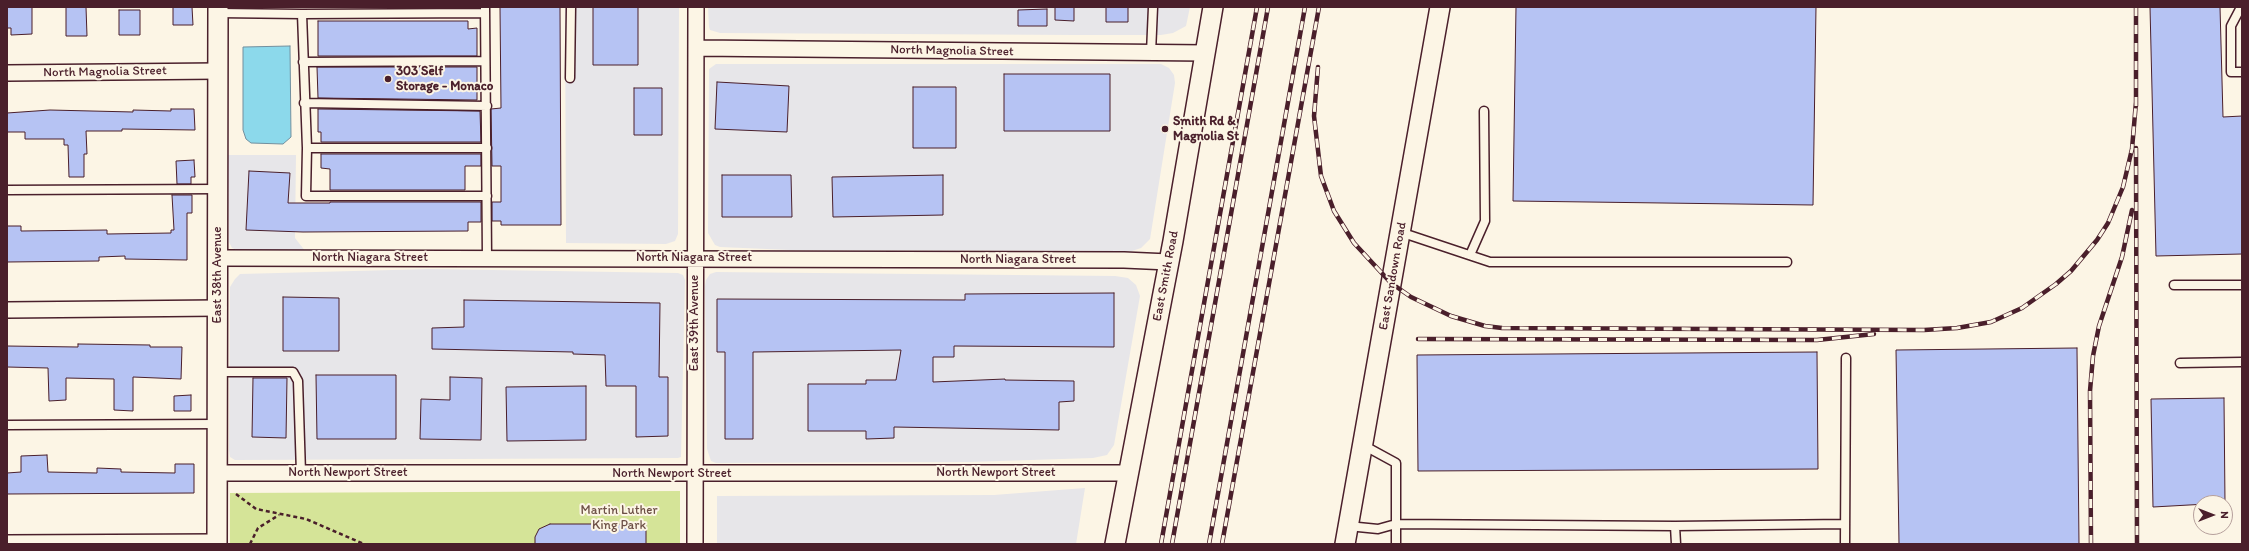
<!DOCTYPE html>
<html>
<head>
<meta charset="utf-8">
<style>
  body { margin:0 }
  #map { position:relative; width:2249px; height:551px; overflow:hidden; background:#fcf5e5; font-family:Itim,sans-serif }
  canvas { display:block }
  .frame { position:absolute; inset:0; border:8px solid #4a1f2b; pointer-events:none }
  .north { position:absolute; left:2193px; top:495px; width:40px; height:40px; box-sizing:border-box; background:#fcf5e5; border:1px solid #b59f9b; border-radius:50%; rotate:90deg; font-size:11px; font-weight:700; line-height:16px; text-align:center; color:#4a1f2b }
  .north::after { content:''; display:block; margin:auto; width:14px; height:18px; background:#4a1f2b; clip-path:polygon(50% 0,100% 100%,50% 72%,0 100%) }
</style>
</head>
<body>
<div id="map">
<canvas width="2249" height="551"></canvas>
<div class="frame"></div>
<div class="north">N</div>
</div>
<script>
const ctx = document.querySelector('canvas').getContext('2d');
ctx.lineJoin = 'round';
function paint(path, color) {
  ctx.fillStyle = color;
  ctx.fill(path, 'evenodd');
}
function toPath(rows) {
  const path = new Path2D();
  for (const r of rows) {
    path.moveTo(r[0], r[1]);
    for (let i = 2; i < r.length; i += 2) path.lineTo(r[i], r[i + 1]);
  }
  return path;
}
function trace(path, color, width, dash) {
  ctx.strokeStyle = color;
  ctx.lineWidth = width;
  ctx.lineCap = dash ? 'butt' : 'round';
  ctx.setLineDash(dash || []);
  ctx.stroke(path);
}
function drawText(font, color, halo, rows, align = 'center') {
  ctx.font = font + ' Itim,sans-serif';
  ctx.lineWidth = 4;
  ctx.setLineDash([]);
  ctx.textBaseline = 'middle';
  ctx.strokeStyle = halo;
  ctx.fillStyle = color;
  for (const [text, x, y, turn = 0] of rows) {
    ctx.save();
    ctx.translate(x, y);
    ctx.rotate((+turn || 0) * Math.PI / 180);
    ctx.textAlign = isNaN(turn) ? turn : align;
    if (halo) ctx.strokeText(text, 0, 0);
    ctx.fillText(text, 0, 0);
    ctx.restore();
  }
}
const built = toPath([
  [565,7,679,7,678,234,675,241,666,244,566,243],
  [708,7,1190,7,1186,26,1173,33,1161,35,1076,35,720,33,710,30,709,27],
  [716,64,1161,64,1169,68,1174,75,1175,83,1150,239,1141,248,1132,251,790,250,720,247,715,245,708,233,709,73,709,69],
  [228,155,296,155,295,238,306,252,240,251,232,248,229,242],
  [430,269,678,273,683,275,685,280,681,457,678,458,235,460,230,457,229,450,230,287,235,279,240,274],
  [716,272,1115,276,1128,278,1136,285,1140,296,1114,445,1107,455,1093,458,969,462,716,463,711,461,707,449,705,286,706,280,710,274],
  [1085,488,1076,544,717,544,717,496,994,495]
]);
const green = toPath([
  [680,491,680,544,230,544,230,493]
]);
const water = toPath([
  [290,46,291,137,283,144,251,143,246,139,243,130,243,47,290,46]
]);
const building = toPath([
  [7,7,32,7,32,34,11,35,11,28,7,28,7,7],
  [66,7,86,7,87,36,66,36,66,7],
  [173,7,192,7,193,25,173,25,173,7],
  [500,7,560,7,561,225,501,225,501,221,492,221,492,202,501,202,501,166,492,166,491,109,501,108,500,7],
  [593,7,638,7,638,65,593,65,593,7],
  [1055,7,1074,7,1074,21,1055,20,1055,7],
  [1106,7,1128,7,1128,22,1106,22,1106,7],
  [1516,7,1816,7,1813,205,1513,201,1516,7],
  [2150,7,2220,7,2223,117,2242,116,2242,254,2156,256,2150,7],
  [1047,9,1047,26,1018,26,1018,10,1047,9],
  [119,10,140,10,140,35,119,35,119,10],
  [318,21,468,21,468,29,477,28,477,56,318,56,318,21],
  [317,67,477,67,477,100,318,98,317,67],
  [1004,74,1110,74,1110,131,1004,131,1004,74],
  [717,82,789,86,787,132,715,129,717,82],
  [913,87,956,87,956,148,913,148,913,87],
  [634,88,662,88,662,135,634,135,634,88],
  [171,109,194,109,195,130,122,129,122,131,86,131,87,154,84,154,84,177,69,177,68,145,64,145,64,139,25,139,25,132,7,132,7,113,50,110,133,112,133,110,171,111,171,109],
  [318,109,480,111,481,142,321,142,321,132,318,132,318,109],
  [321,154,481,154,481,166,465,166,465,190,330,190,330,169,321,168,321,154],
  [194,160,195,177,191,177,191,184,177,184,176,161,194,160],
  [249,171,290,173,288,203,330,203,330,202,481,202,481,222,468,222,468,231,303,232,246,230,249,171],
  [722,175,791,175,792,217,722,217,722,175],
  [943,175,943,215,833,217,832,177,943,175],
  [172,195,192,195,192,213,187,213,187,260,125,259,125,256,99,257,99,261,7,262,7,226,21,226,21,231,107,230,107,234,171,233,171,230,174,230,172,195],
  [1114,293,1114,347,954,346,954,357,933,357,933,382,1005,379,1005,380,1074,381,1074,401,1059,402,1059,430,894,427,894,438,866,439,866,431,808,431,808,384,866,384,866,380,896,380,901,350,753,352,753,439,725,439,725,352,717,352,717,299,965,300,965,294,1114,293],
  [283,297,339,298,339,351,283,351,283,297],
  [464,300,660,303,659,377,668,377,668,436,636,437,636,386,606,386,605,355,573,354,573,352,432,349,432,328,464,327,464,300],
  [78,344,150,345,150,347,182,347,181,379,133,377,133,411,114,410,114,379,66,378,66,400,49,401,48,368,7,367,7,346,78,347,78,344],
  [2077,348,2079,544,1899,544,1896,350,2077,348],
  [1817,352,1818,469,1418,471,1417,355,1817,352],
  [316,375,396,375,396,439,317,439,316,375],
  [450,377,482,378,481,440,420,439,421,399,450,400,450,377],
  [253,378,287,378,286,438,252,437,253,378],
  [586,386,586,440,507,441,506,387,586,386],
  [191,395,191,411,174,411,174,396,191,395],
  [2224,398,2225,503,2153,507,2151,399,2224,398],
  [47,455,48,472,97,473,97,468,121,469,121,472,175,473,175,464,194,464,194,493,7,494,7,473,21,472,21,456,47,455],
  [550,524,646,524,646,544,535,544,535,537,539,529,550,524]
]);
const path = toPath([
  [236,494,256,509,306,519,364,544],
  [250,544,258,528,279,515]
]);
const service = toPath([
  [485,7,487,258],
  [2241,7,2231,26,2231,72,2242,72],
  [218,13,302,14,307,148,306,196,487,196],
  [302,14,485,13],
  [1151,53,1153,7],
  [303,62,485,61],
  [570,78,571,7],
  [304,103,487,106],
  [307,148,487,148],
  [7,190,218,189],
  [1400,232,1490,262,1787,262],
  [1470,255,1485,221,1484,111],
  [2174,285,2242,285],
  [2180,363,2242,362],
  [218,372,293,372,298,381,301,473],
  [7,425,218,424],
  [1363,445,1396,463,1396,544],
  [1348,526,1378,529,1396,524,1675,526,1845,524],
  [1675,526,1676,544],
  [1845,544,1846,358]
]);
const minor = toPath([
  [697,48,1206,53],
  [7,73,219,71],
  [219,258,1124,260,1169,262],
  [7,310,219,308],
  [218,473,1127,473],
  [7,543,218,542],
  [695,544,696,7]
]);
const tertiary = toPath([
  [217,544,218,7],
  [1115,544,1173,241,1213,7],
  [1345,544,1440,7]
]);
const rail = toPath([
  [2136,7,2136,106],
  [1318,67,1314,116,1321,176,1334,211,1354,243,1391,283,1411,297,1451,316,1485,326,1502,328,1924,330,1957,328,1991,322,2022,308,2056,284,2071,271,2097,240,2108,223,2123,187,2132,149,2136,102],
  [2136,148,2137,544],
  [1418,339,1817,340,1874,334],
  [1161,544,1257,7],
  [1172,544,1268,7],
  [1209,544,1305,7],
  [1222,544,1319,7],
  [2091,544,2090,391,2093,356,2099,326,2122,257,2132,210]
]);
const markers = [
  [388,79,4,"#4a1f2b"],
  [1165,129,4,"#4a1f2b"]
];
const streetNames = [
  ["North Magnolia Street",952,51,1],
  ["North Magnolia Street",105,72,-1],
  ["North Niagara Street",370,258],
  ["North Niagara Street",694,258],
  ["North Niagara Street",1018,260],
  ["East 38th Avenue",218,275,-90],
  ["East Smith Road",1166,276,-79],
  ["East Sandown Road",1393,276,-80],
  ["East 39th Avenue",695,323,-90],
  ["North Newport Street",348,473],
  ["North Newport Street",996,473],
  ["North Newport Street",672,474]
];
const poiNames = [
  ["303 Self",396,72],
  ["Storage - Monaco",396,87],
  ["Smith Rd &",1173,122],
  ["Magnolia St",1173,137]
];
const parkNames = [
  ["Martin Luther",619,511],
  ["King Park",619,526]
];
paint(built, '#e7e6e9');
paint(green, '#d5e498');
paint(water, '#8cd9eb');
trace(water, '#728f9e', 1);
paint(building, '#b6c3f3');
trace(building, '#4a1f2b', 1);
trace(service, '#4a1f2b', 11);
trace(minor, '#4a1f2b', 18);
trace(tertiary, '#4a1f2b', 22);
trace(path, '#4a1f2b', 2.5, [4, 3]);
trace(service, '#fcf5e5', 8);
trace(minor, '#fcf5e5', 15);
trace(tertiary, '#fcf5e5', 19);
trace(rail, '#4a1f2b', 4.5);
trace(rail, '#fcf5e5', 3, [9]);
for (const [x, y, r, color] of markers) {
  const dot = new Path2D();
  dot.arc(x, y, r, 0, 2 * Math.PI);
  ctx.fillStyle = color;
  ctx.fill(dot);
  trace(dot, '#fcf5e5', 1.5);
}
drawText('13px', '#4a1f2b', '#fcf5e5', streetNames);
drawText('bold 13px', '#4a1f2b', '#fcf5e5', poiNames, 'left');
drawText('13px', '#6d5046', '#fcf5e5', parkNames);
</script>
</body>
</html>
